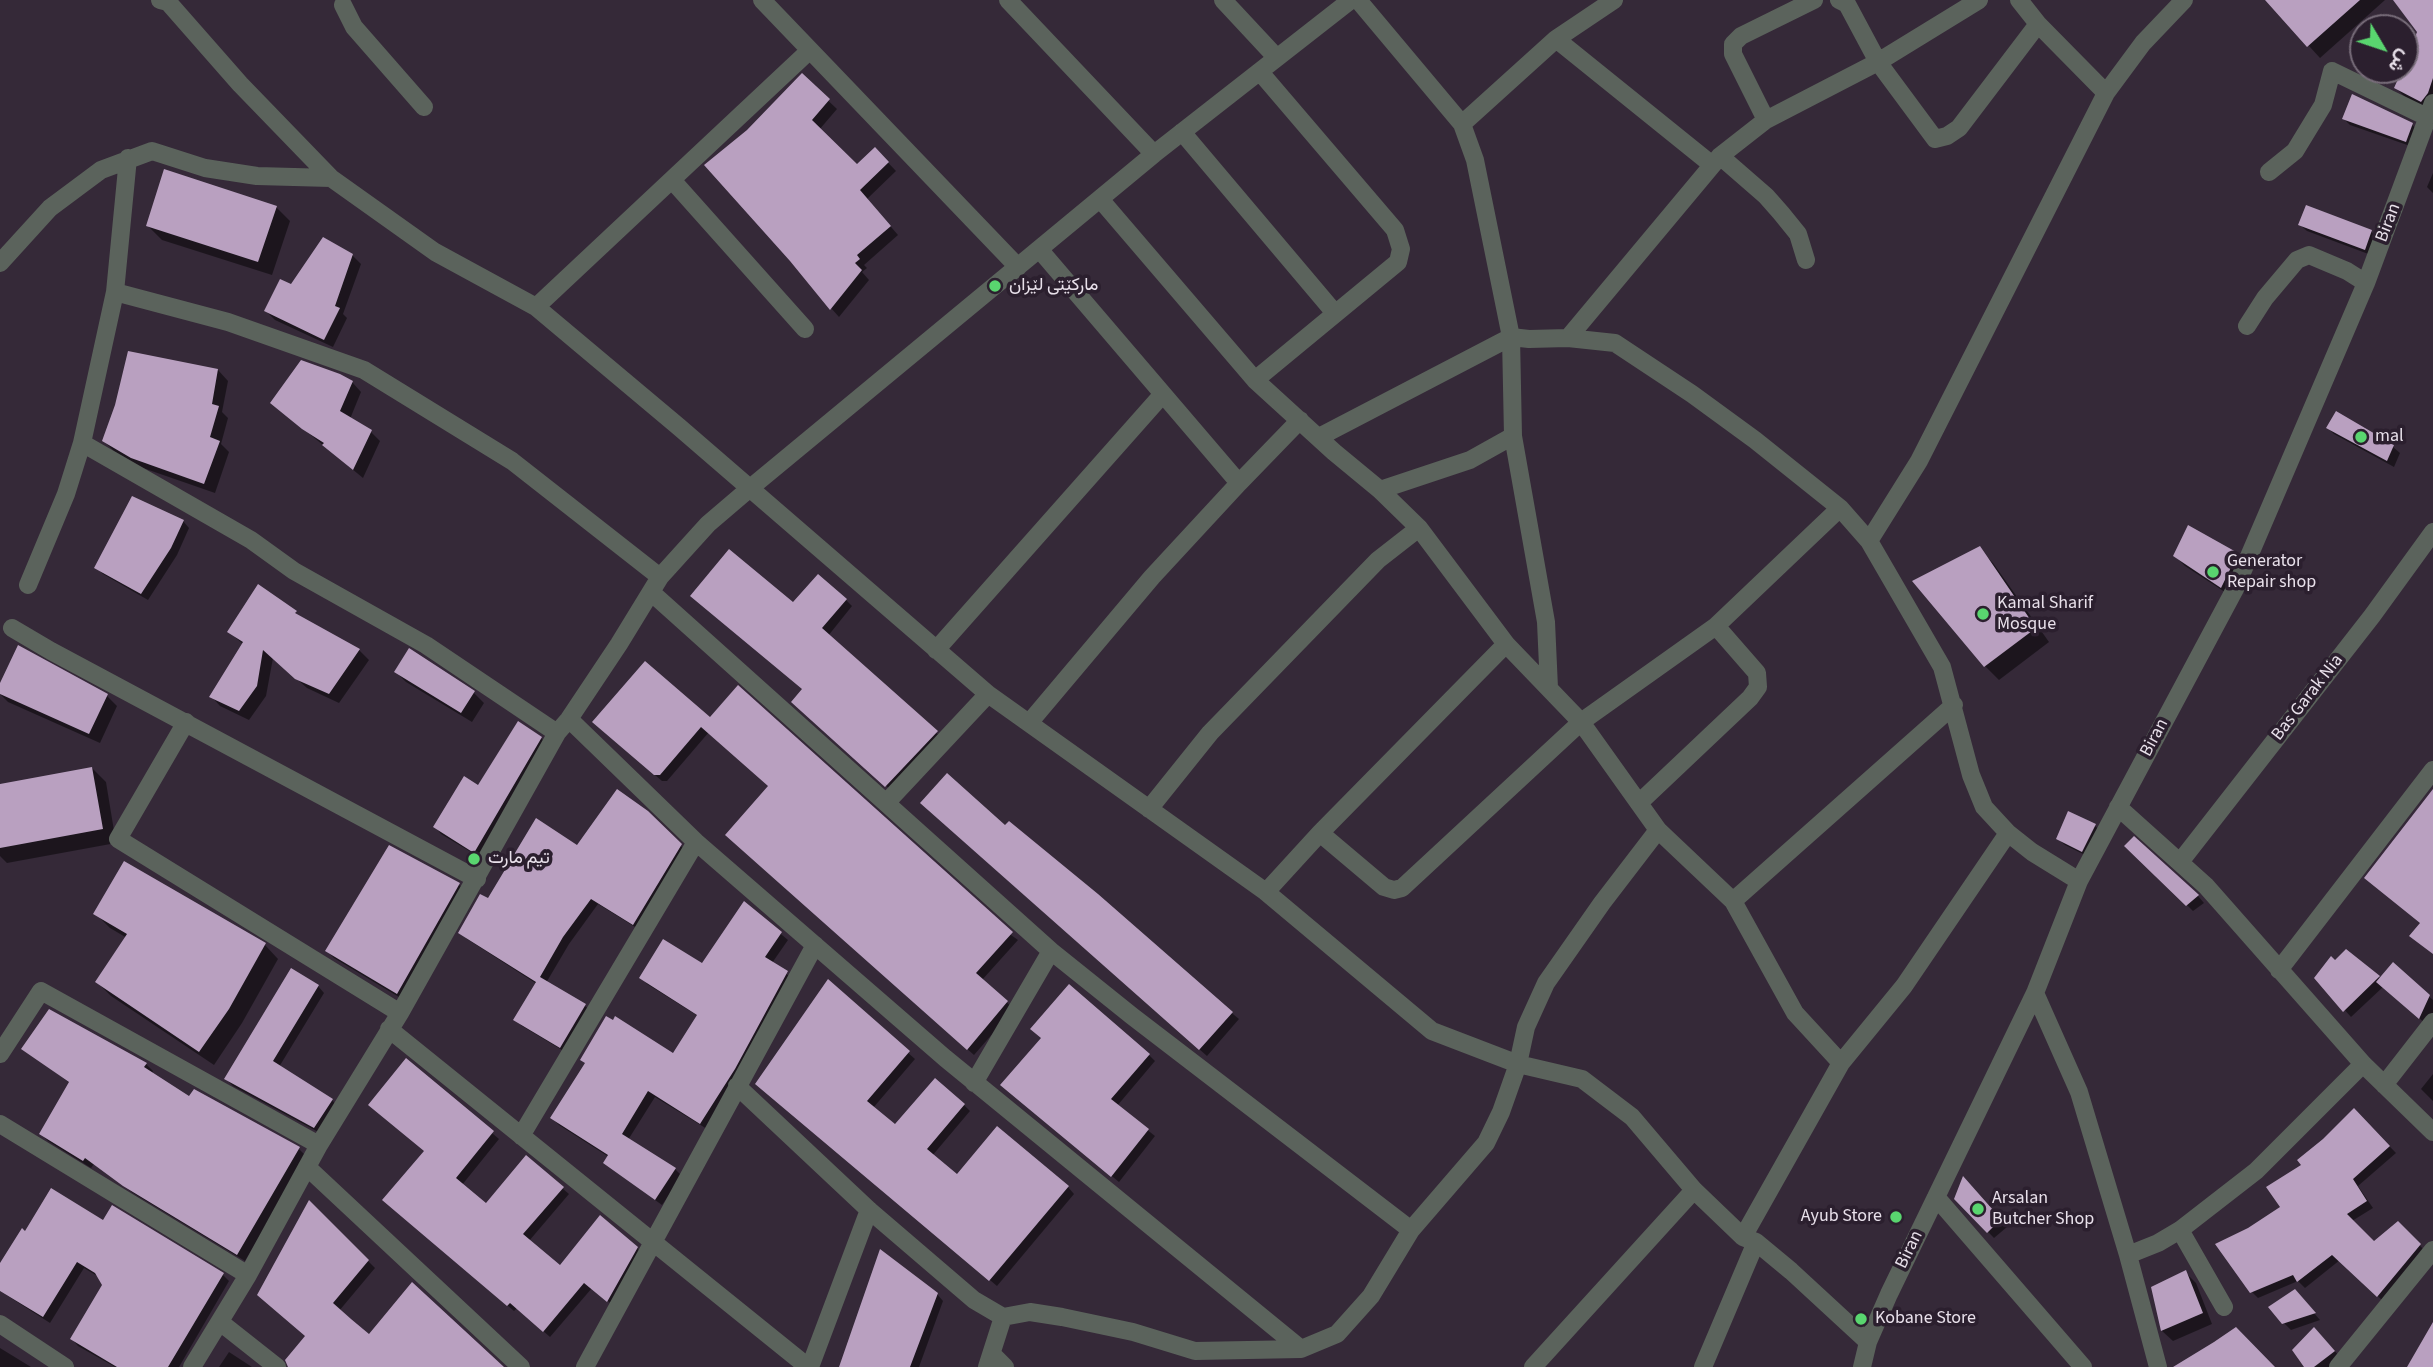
<!DOCTYPE html>
<html>
<head>
<meta charset="utf-8">
<style>
  body { margin:0 }
  #map { position:relative; width:2433px; height:1367px; overflow:hidden; background:#352938; font-family:"Source Sans 3",Vazirmatn,sans-serif }
  canvas { display:block }
  .north { position:absolute; left:2349px; top:14px; width:70px; height:70px; box-sizing:border-box; background:#2b1f2e; border:2px solid #776c79; border-radius:50%; rotate:129deg; font-size:19px; font-weight:700; line-height:28px; text-align:center; color:#e8e0ea }
  .north::after { content:''; display:block; margin:auto; width:24px; height:32px; background:#59d56f; clip-path:polygon(50% 0,100% 100%,50% 72%,0 100%) }
</style>
</head>
<body>
<div id="map">
<canvas width="2433" height="1367"></canvas>
<div class="north">ش</div>
</div>
<script>
const ctx = document.querySelector('canvas').getContext('2d');
ctx.lineJoin = 'round';
function paint(path, color) {
  ctx.fillStyle = color;
  ctx.fill(path, 'evenodd');
}
function toPath(rows) {
  const path = new Path2D();
  for (const r of rows) {
    path.moveTo(r[0], r[1]);
    for (let i = 2; i < r.length; i += 2) path.lineTo(r[i], r[i + 1]);
  }
  return path;
}
function trace(path, color, width, dash) {
  ctx.strokeStyle = color;
  ctx.lineWidth = width;
  ctx.lineCap = dash ? 'butt' : 'round';
  ctx.setLineDash(dash || []);
  ctx.stroke(path);
}
function drawText(font, color, halo, rows, align = 'center') {
  ctx.font = font + ' "Source Sans 3",Vazirmatn,sans-serif';
  ctx.lineWidth = 7;
  ctx.setLineDash([]);
  ctx.textBaseline = 'middle';
  ctx.strokeStyle = halo;
  ctx.fillStyle = color;
  for (const [text, x, y, turn = 0] of rows) {
    ctx.save();
    ctx.translate(x, y);
    ctx.rotate((+turn || 0) * Math.PI / 180);
    ctx.textAlign = isNaN(turn) ? turn : align;
    if (halo) ctx.strokeText(text, 0, 0);
    ctx.fillText(text, 0, 0);
    ctx.restore();
  }
}
const shadow = toPath([
  [2267,0,2385,0,2320,58],
  [2395,0,2433,0,2433,112,2408,100,2396,88,2419,32],
  [802,76,837,109,819,130,857,167,875,149,896,171,867,199,898,235,864,265,867,268,862,272,869,280,839,317,831,308,748,131],
  [2344,119,2412,125,2419,131,2413,147,2350,125],
  [2433,173,2433,193,2427,187],
  [276,207,290,221,272,275,162,240,148,226],
  [2307,207,2371,232,2378,238,2371,255,2307,231,2300,225],
  [352,255,361,264,343,314,347,318,333,347,275,320,266,311,292,287],
  [218,370,228,381,222,412,228,418,221,444,229,452,215,493,143,468,114,451,104,441],
  [352,382,361,392,350,419,371,432,380,441,363,478,272,403],
  [2328,428,2393,447,2400,453,2394,467,2334,434],
  [183,521,189,528,177,555,148,600,103,574,96,567],
  [1979,549,1993,563,2049,642,1999,680,1985,666],
  [2237,555,2247,565,2231,596,2185,566,2175,556],
  [258,586,302,619,359,650,369,660,339,703,307,688,273,658,266,696,249,720,220,706,211,696,243,644,229,632],
  [846,600,852,606,828,636,943,739,893,792,799,708,804,690,794,605],
  [396,672,474,693,484,703,472,722,406,682],
  [0,688,107,696,117,706,100,743,8,702,0,694],
  [710,719,1018,940,982,980,1014,1009,974,1055,734,842,770,787,709,732,667,781,662,781,601,729],
  [541,738,547,745,481,858,441,834,435,827],
  [92,768,106,782,116,843,7,863,0,856,0,785],
  [928,810,1005,827,1239,1019,1207,1056],
  [646,812,687,852,640,930,598,904,569,944,546,983,585,1006,592,1012,567,1053,522,1026,515,1020,537,984,467,939,460,932,488,900,578,848],
  [2069,814,2095,826,2102,832,2089,857,2065,845,2058,839],
  [2134,839,2198,896,2204,903,2193,911,2127,846],
  [458,884,465,890,404,1000,334,958,327,951],
  [745,904,788,940,772,963,793,979,707,1129,655,1097,628,1140,675,1169,682,1176,662,1205,612,1169,609,1157,559,1125,552,1118,673,1055,698,1016,647,984,641,977,702,965],
  [96,914,265,945,278,959,242,1023,214,1065,111,996,97,982,127,938,110,928],
  [2346,951,2381,979,2393,965,2433,1000,2433,1016,2426,1024,2383,987,2351,1017,2316,978],
  [828,982,915,1059,873,1108,895,1126,964,1105,970,1111,932,1156,957,1177,1068,1187,1074,1194,997,1286,764,1090],
  [318,986,324,993,279,1067,332,1100,338,1107,322,1134,233,1086,226,1079],
  [24,1049,146,1064,153,1071,152,1074,189,1099,194,1091,299,1149,306,1156,245,1261,133,1193,94,1164,91,1168,48,1141,41,1134,71,1084],
  [1149,1055,1155,1061,1117,1106,1155,1136,1119,1182,1009,1091],
  [407,1061,499,1139,462,1185,486,1205,562,1188,569,1194,529,1241,560,1268,637,1248,643,1255,615,1307,592,1288,550,1337,517,1308,514,1311,391,1206,426,1152],
  [2433,1074,2433,1101,2421,1089],
  [2354,1110,2396,1153,2358,1186,2373,1208,2352,1221,2374,1243,2398,1223,2426,1252,2384,1302,2340,1260,2305,1288,2298,1281,2258,1298,2252,1292,2248,1230,2282,1208,2304,1165,2324,1141],
  [1970,1185,2007,1227,1994,1238,1956,1199],
  [310,1203,375,1268,339,1311,369,1337,502,1367,290,1367,307,1336],
  [26,1233,223,1275,229,1281,179,1367,115,1367,78,1346,72,1339,104,1285,99,1277,84,1268,50,1323,0,1291,0,1267],
  [2185,1272,2196,1283,2212,1324,2173,1341,2162,1331,2153,1288],
  [937,1294,943,1301,919,1367,840,1367],
  [2301,1298,2320,1320,2291,1330,2284,1323],
  [2321,1336,2341,1358,2329,1367,2306,1367],
  [0,1348,31,1367,0,1367],
  [229,1352,252,1367,219,1367]
]);
const building = toPath([
  [2265,0,2360,0,2307,47],
  [2393,0,2433,0,2433,78,2428,93,2421,102,2394,88,2402,70,2405,70,2405,62,2417,32],
  [802,73,830,99,812,120,857,164,875,147,889,162,860,190,891,226,857,255,860,259,855,263,862,270,830,310,790,261,704,165,747,130],
  [2352,94,2413,123,2406,142,2342,119],
  [164,169,277,206,258,262,146,226],
  [2306,205,2372,230,2365,250,2298,225],
  [323,237,353,254,335,306,340,308,324,340,264,311,280,279,291,284],
  [128,351,218,369,212,404,219,406,210,437,220,441,204,484,131,458,102,441,115,405],
  [301,360,340,374,353,381,340,411,372,430,353,470,322,445,324,443,302,429,270,403],
  [2336,411,2394,445,2387,461,2326,428],
  [132,496,184,520,171,548,141,594,94,568],
  [2188,525,2238,553,2221,588,2173,556],
  [1980,546,2036,628,1984,667,1912,581],
  [729,549,793,602,818,574,847,599,822,628,938,731,885,787,791,702,802,689,690,596],
  [258,584,297,611,295,613,360,649,329,694,295,679,263,650,257,686,239,711,209,697,243,642,227,632],
  [18,645,108,694,89,734,0,694,0,683],
  [409,648,475,691,461,713,394,672],
  [645,661,710,717,738,685,1013,932,976,973,1008,1001,967,1050,725,835,768,786,701,727,660,775,654,775,592,722],
  [518,721,542,737,474,853,433,827,464,776,478,785],
  [92,767,103,829,0,848,0,784],
  [947,773,1005,825,1009,821,1098,894,1233,1012,1199,1050,920,803],
  [617,789,648,811,682,844,633,925,591,899,563,937,540,977,586,1004,560,1048,513,1020,536,982,458,933,480,894,488,898,536,818,577,845],
  [2433,789,2433,954,2409,936,2420,923,2364,878],
  [2068,811,2096,824,2082,852,2056,839],
  [2134,836,2198,894,2199,895,2186,906,2124,846],
  [389,845,460,883,397,994,325,951],
  [124,861,266,943,229,1009,199,1052,95,982,127,934,93,914],
  [744,901,782,932,765,957,788,971,735,1069,700,1124,648,1091,622,1134,676,1168,655,1200,603,1163,608,1155,550,1118,585,1063,580,1060,606,1016,613,1020,615,1016,673,1053,697,1015,639,978,663,939,702,963],
  [2346,949,2380,976,2343,1012,2314,978,2331,956,2335,960],
  [2393,962,2430,995,2419,1019,2376,982],
  [291,968,319,985,273,1061,333,1099,314,1128,224,1079],
  [828,979,910,1051,867,1101,895,1124,935,1078,965,1104,927,1149,957,1174,997,1126,1069,1186,989,1281,755,1084],
  [1069,984,1150,1054,1111,1099,1149,1129,1111,1177,1000,1085,1041,1038,1030,1029],
  [49,1009,147,1063,144,1067,189,1096,194,1089,300,1147,237,1255,123,1186,85,1158,83,1161,39,1134,69,1082,21,1049],
  [406,1058,494,1131,456,1178,486,1203,526,1155,564,1187,523,1234,560,1265,600,1215,638,1247,607,1302,584,1283,543,1332,510,1303,507,1306,382,1200,424,1151,368,1105],
  [2354,1108,2390,1146,2353,1179,2367,1201,2347,1214,2374,1241,2398,1221,2421,1244,2377,1297,2332,1255,2297,1282,2293,1275,2250,1293,2215,1244,2248,1228,2280,1207,2266,1187,2301,1165,2297,1160,2323,1139],
  [1963,1176,2001,1219,1987,1233,1954,1199],
  [51,1188,103,1220,112,1205,224,1273,168,1367,117,1367,70,1339,102,1285,95,1273,77,1262,43,1317,0,1291,0,1263,22,1228,25,1231],
  [309,1200,369,1260,333,1303,351,1319,369,1334,412,1282,504,1367,288,1367,285,1360,305,1336,257,1295],
  [880,1249,938,1293,910,1367,839,1367],
  [2186,1270,2203,1313,2161,1331,2151,1287],
  [2295,1289,2316,1313,2282,1324,2268,1307],
  [2433,1322,2433,1367,2407,1367],
  [2236,1327,2275,1367,2173,1367,2214,1342],
  [2314,1327,2335,1351,2314,1367,2304,1367,2292,1350]
]);
const minor = toPath([
  [160,0,168,2,240,84,331,178,435,252,536,307,679,427,988,694,1266,892,1432,1031,1518,1064,1582,1079,1632,1117,1694,1190,1743,1237,1756,1242,1791,1271,1868,1342],
  [762,0,1018,267],
  [1008,0,1154,154],
  [1223,0,1277,58],
  [1358,0,1462,124,1475,160,1511,337,1513,436,1546,622,1549,688],
  [1839,0,1847,4,1878,62,1935,139,1947,136,1959,128,2038,24],
  [2019,0,2038,24,2106,93],
  [343,5,354,27,424,107],
  [1556,39,1711,164],
  [1766,120,1733,54,1733,44,1741,36,1814,0],
  [1462,124,1556,39,1614,0],
  [1182,132,1334,312],
  [1720,156,1766,196,1781,213,1798,234,1806,260],
  [2269,172,2295,151,2323,105,2332,71,2427,117],
  [672,180,805,329],
  [1100,199,1255,380,1334,452,1380,490,1419,528,1506,644,1581,722,1658,830,1733,901,1795,1013,1841,1063],
  [1039,249,1239,483],
  [0,263,50,208,101,170,152,151,205,168,257,176,331,178],
  [115,292,228,322,364,370,512,461,660,577],
  [536,307,809,51],
  [2247,326,2265,298,2297,260,2309,255,2347,271,2366,283],
  [1568,338,1720,156,1766,120,1878,62,1979,0],
  [1255,380,1398,262,1401,249,1395,230,1260,72],
  [1319,437,1511,337,1529,339,1568,338,1615,343,1692,394,1755,440,1840,508,1869,541,1942,667,1971,775,1984,807,2008,833,2032,852,2079,881],
  [82,443,251,540,294,571,426,645,557,733],
  [1380,490,1470,460,1513,436],
  [1869,541,1919,461,2106,93,2143,43,2184,0],
  [28,585,66,494,82,443,115,292,128,158],
  [652,593,1051,951,1132,1016,1411,1230],
  [12,628,51,651,477,879],
  [936,650,1162,395],
  [569,719,696,842,945,1058,1301,1349],
  [186,722,118,839,400,1013],
  [1029,723,1152,577,1239,483,1300,420],
  [886,803,988,694],
  [1639,803,1750,698,1758,687,1757,673,1716,626],
  [2118,807,2206,886,2363,1064,2433,1132],
  [1149,809,1210,733,1378,560,1419,528],
  [1320,833,1384,887,1394,890,1402,888,1581,722,1716,626,1840,508],
  [2180,862,2372,616,2433,532],
  [1266,892,1320,833,1506,644],
  [1733,901,1954,705],
  [2279,970,2433,770],
  [2035,993,2079,1092,2128,1255,2158,1367],
  [389,1029,808,1367],
  [0,1054,41,991,319,1145],
  [974,1083,1051,951],
  [2384,1085,2433,1022],
  [737,1086,869,1210,974,1300,1003,1317,1030,1312,1062,1317,1133,1332,1195,1351,1301,1349,1337,1334,1371,1296,1411,1230,1486,1143,1501,1112,1518,1064,1526,1027,1546,983,1602,903,1658,830],
  [0,1124,248,1275],
  [521,1136,696,842],
  [307,1167,521,1367],
  [1936,1197,2083,1367],
  [2180,1230,2224,1307],
  [1743,1237,1841,1063,1904,986,2008,833],
  [2128,1255,2158,1243,2180,1230,2256,1171,2363,1064],
  [220,1322,277,1367],
  [0,1324,65,1367],
  [992,1354,1005,1367],
  [192,1367,248,1275,319,1145,400,1013,557,733,569,719,619,644,660,577,708,524,749,489,1154,154,1351,0],
  [585,1367,815,945],
  [810,1367,869,1210],
  [987,1367,1003,1317],
  [1533,1367,1694,1190],
  [1703,1367,1756,1242],
  [1862,1367,1868,1342,1889,1294,2035,993,2079,881,2235,589,2366,283,2433,103],
  [2338,1367,2433,1250]
]);
const markers = [
  [995,286,7,"#59d56f"],
  [2361,437,7,"#59d56f"],
  [2213,572,7,"#59d56f"],
  [1983,614,7,"#59d56f"],
  [474,859,7,"#59d56f"],
  [1978,1209,7,"#59d56f"],
  [1896,1217,7,"#59d56f"],
  [1861,1319,7,"#59d56f"]
];
const streetNames = [
  ["Biran",2389,223,-69],
  ["Bas Garak Nia",2308,698,-52],
  ["Biran",2155,738,-62],
  ["Biran",1910,1250,-64]
];
const poiNames = [
  ["مارکێتی لێزان",1009,286],
  ["mal",2375,437],
  ["Generator",2227,562],
  ["Repair shop",2227,583],
  ["Kamal Sharif",1997,604],
  ["Mosque",1997,625],
  ["تيم مارت",488,859],
  ["Arsalan",1992,1199],
  ["Butcher Shop",1992,1220],
  ["Ayub Store",1882,1217,"right"],
  ["Kobane Store",1875,1319]
];
paint(shadow, '#0007');
paint(building, '#b9a0c0');
trace(minor, '#5b635c', 18);
for (const [x, y, r, color] of markers) {
  const dot = new Path2D();
  dot.arc(x, y, r, 0, 2 * Math.PI);
  ctx.fillStyle = color;
  ctx.fill(dot);
  trace(dot, '#2b1f2e', 2.5);
}
drawText('18px', '#e8e0ea', '#2b1f2e', streetNames);
drawText('18px', '#e8e0ea', '#2b1f2e', poiNames, 'left');
</script>
</body>
</html>
